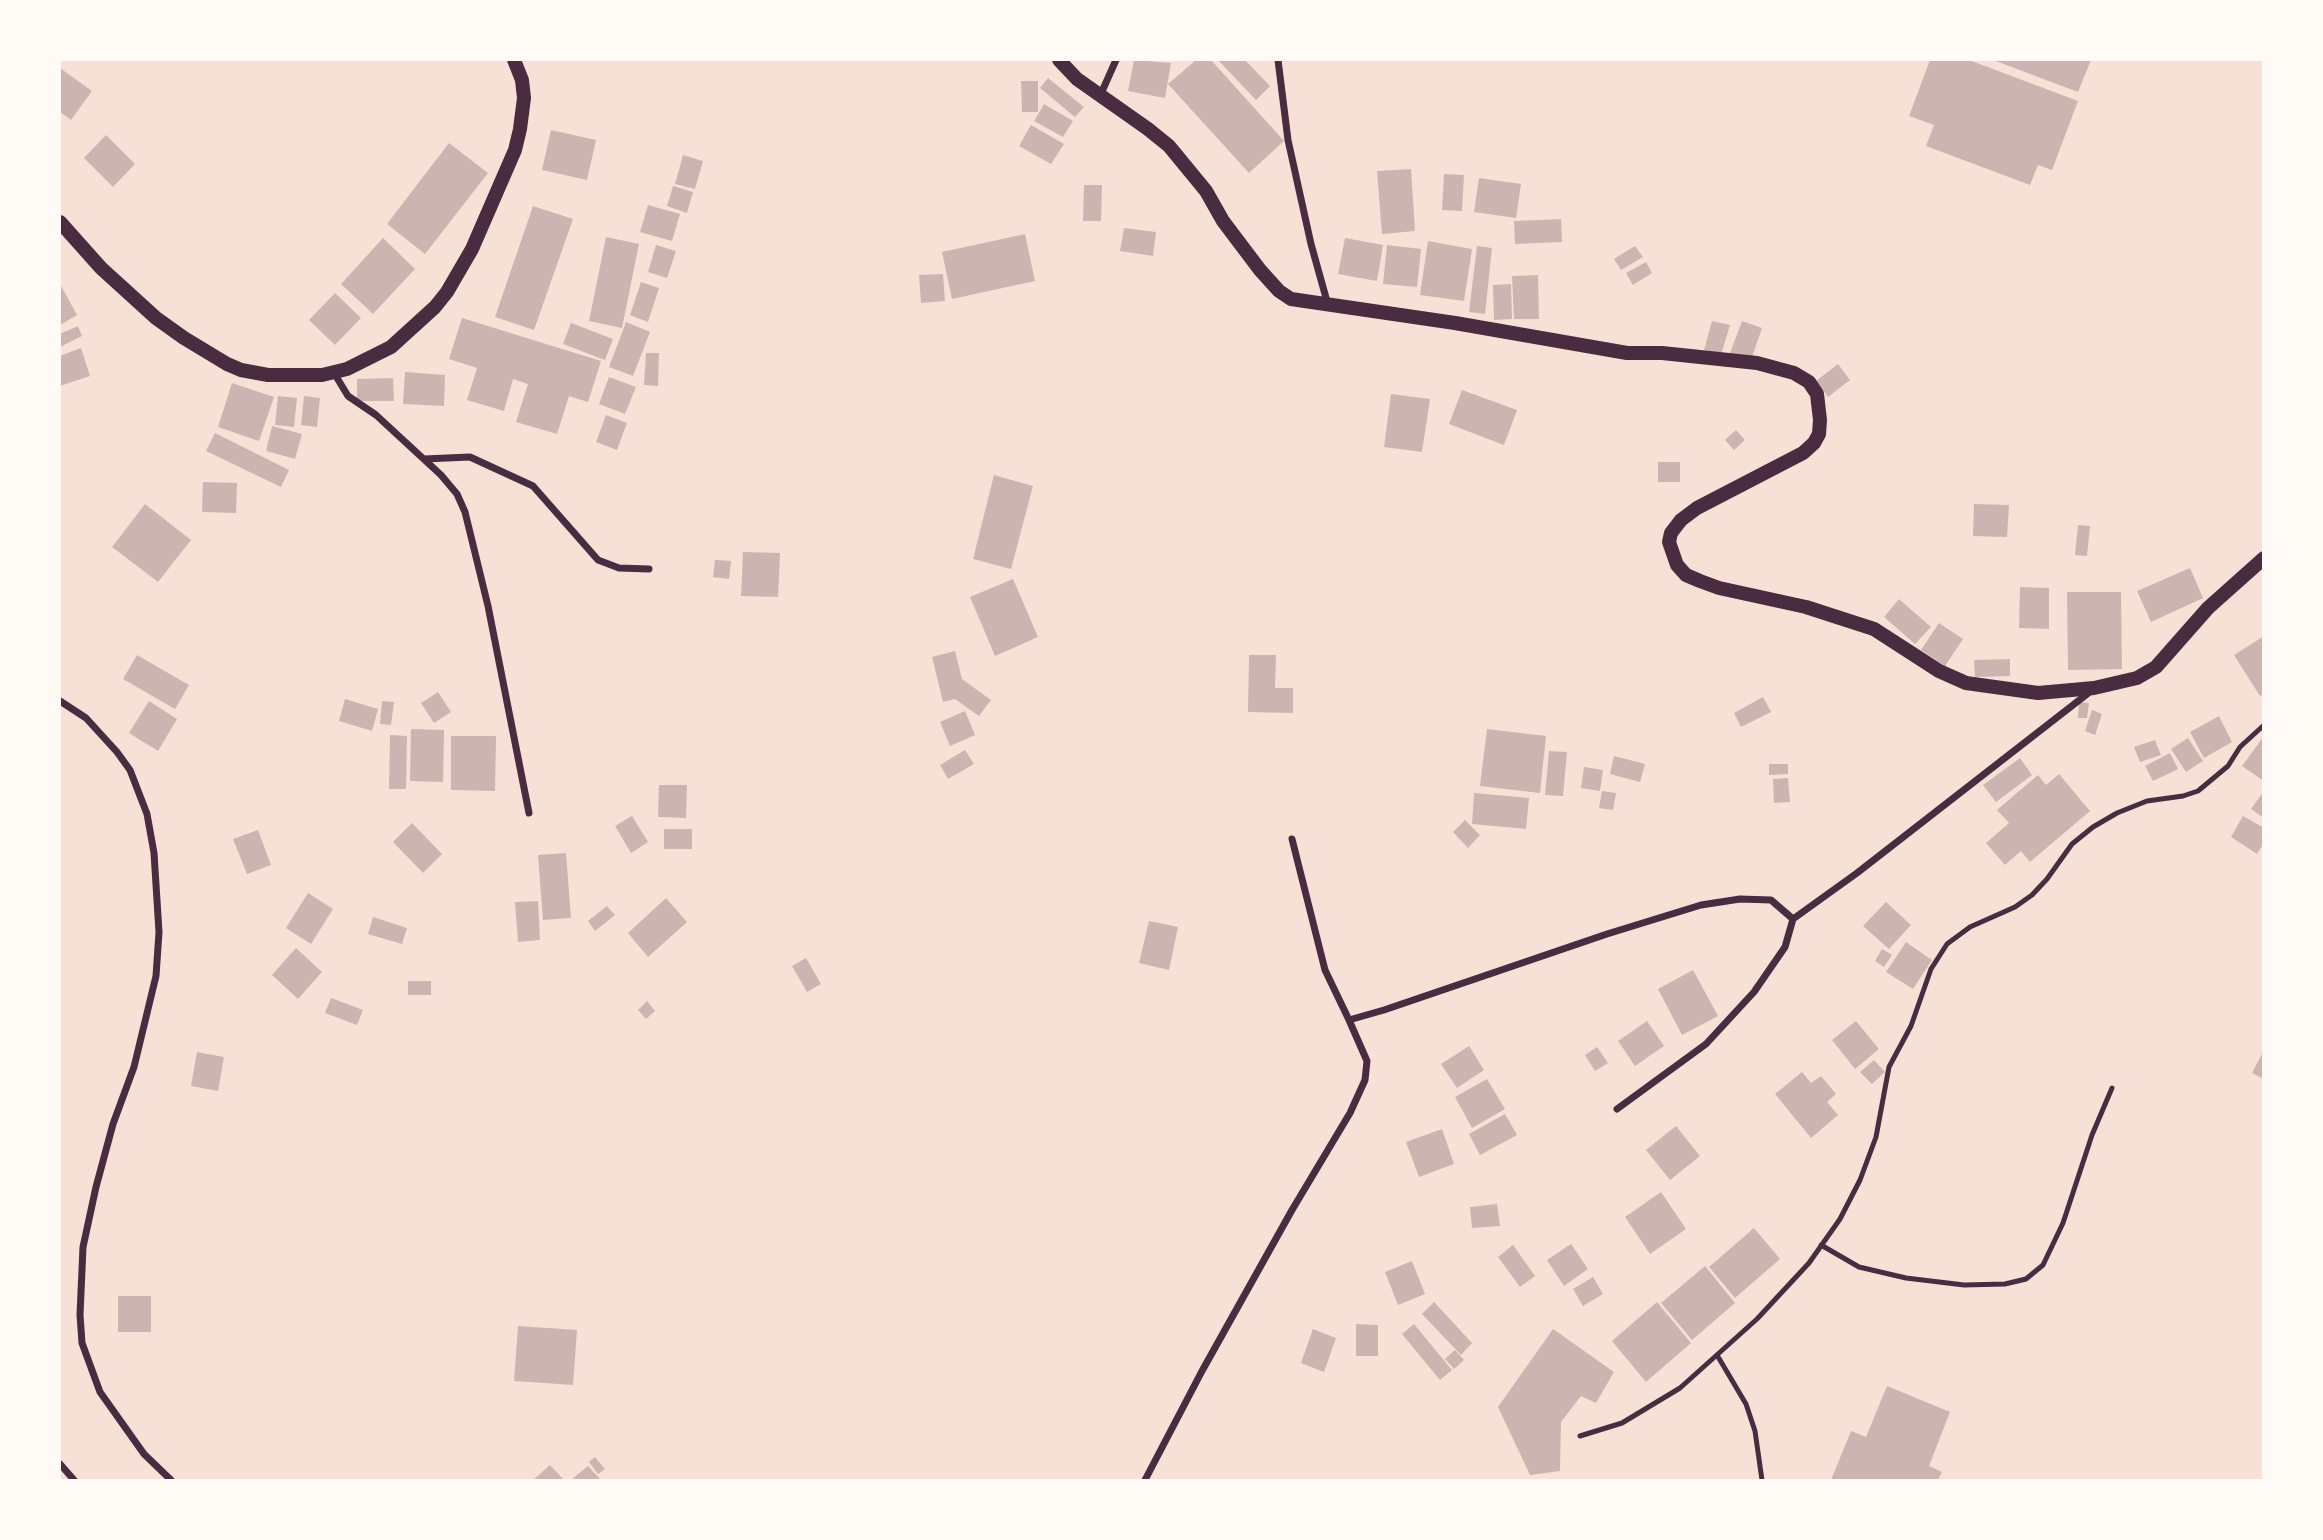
<!DOCTYPE html>
<html>
<head>
<meta charset="utf-8">
<style>
  body { margin:0 }
  #map { position:relative; width:2323px; height:1540px; overflow:hidden; background:#f7e1d7; font-family:"PT Sans Narrow",sans-serif }
  canvas { display:block }
  .frame { position:absolute; inset:0; border:61px solid #fffaf5; pointer-events:none }
</style>
</head>
<body>
<div id="map">
<canvas width="2323" height="1540"></canvas>
<div class="frame"></div>
</div>
<script>
const ctx = document.querySelector('canvas').getContext('2d');
ctx.lineJoin = 'round';
function paint(path, color) {
  ctx.fillStyle = color;
  ctx.fill(path, 'evenodd');
}
function toPath(rows) {
  const path = new Path2D();
  for (const r of rows) {
    path.moveTo(r[0], r[1]);
    for (let i = 2; i < r.length; i += 2) path.lineTo(r[i], r[i + 1]);
  }
  return path;
}
function trace(path, color, width, dash) {
  ctx.strokeStyle = color;
  ctx.lineWidth = width;
  ctx.lineCap = dash ? 'butt' : 'round';
  ctx.setLineDash(dash || []);
  ctx.stroke(path);
}
const building = toPath([
  [1134,60,1171,63,1165,98,1128,91],
  [1196,60,1211,60,1284,141,1249,173,1168,84],
  [1218,60,1245,60,1270,86,1256,100],
  [1930,60,1969,60,2078,101,2052,170,2038,165,2030,185,1926,146,1934,125,1909,116],
  [1993,60,2091,60,2078,92],
  [60,68,92,91,71,120,60,112],
  [1048,78,1084,107,1075,117,1040,88],
  [1021,81,1038,81,1038,112,1022,112],
  [1044,104,1073,121,1063,137,1034,121],
  [1031,125,1064,144,1051,164,1019,146],
  [551,130,596,140,587,180,542,170],
  [106,135,135,164,113,187,84,158],
  [449,143,488,173,425,254,387,224],
  [683,155,703,161,695,189,675,184],
  [1411,169,1415,231,1382,234,1377,171],
  [1444,174,1464,175,1462,211,1442,210],
  [1479,178,1521,184,1516,218,1474,212],
  [1084,185,1102,185,1101,221,1083,221],
  [673,186,693,192,687,213,667,206],
  [648,205,680,214,672,241,640,232],
  [533,206,573,219,534,330,495,317],
  [1561,219,1562,242,1515,244,1514,221],
  [1124,228,1156,232,1153,256,1120,251],
  [1025,234,1035,281,952,299,942,252],
  [606,237,639,244,622,328,589,321],
  [383,238,415,269,373,314,341,284],
  [1345,238,1383,245,1377,281,1338,274],
  [1428,241,1472,249,1464,301,1420,295],
  [656,245,676,251,667,278,648,272],
  [1387,245,1421,249,1417,287,1383,284],
  [1477,246,1492,248,1485,314,1469,312],
  [1635,246,1643,257,1621,270,1614,259],
  [1646,262,1652,273,1633,285,1626,273],
  [943,274,945,301,921,303,919,275],
  [1538,275,1539,319,1514,319,1512,276],
  [641,282,659,288,648,322,630,315],
  [60,284,77,315,60,325],
  [1511,284,1512,319,1494,320,1493,285],
  [335,293,361,318,335,345,309,320],
  [462,318,601,361,588,402,569,396,557,434,516,422,528,384,513,379,504,411,467,400,477,368,449,359],
  [1712,321,1730,325,1721,355,1704,350],
  [1742,321,1762,328,1751,360,1730,353],
  [626,322,650,332,633,376,609,367],
  [571,323,613,339,605,360,563,344],
  [78,326,82,336,60,347,60,334],
  [81,348,90,376,60,386,60,356],
  [646,353,659,353,658,386,644,385],
  [1838,364,1850,380,1828,397,1816,381],
  [405,372,445,375,444,406,403,404],
  [609,377,636,387,625,414,599,404],
  [393,378,394,401,357,401,357,379],
  [232,383,274,397,259,441,218,427],
  [1462,390,1517,410,1504,445,1449,424],
  [1391,394,1430,399,1422,452,1384,447],
  [278,396,297,398,294,427,275,425],
  [304,396,320,398,317,427,301,425],
  [606,415,627,423,617,450,596,442],
  [272,426,302,434,295,459,266,451],
  [1736,430,1745,440,1734,450,1725,440],
  [215,433,289,470,281,487,206,451],
  [1658,462,1680,462,1680,482,1658,482],
  [994,475,1033,486,1011,569,973,559],
  [203,482,237,483,236,513,202,512],
  [145,504,191,540,158,582,112,547],
  [1974,504,2009,505,2007,537,1973,536],
  [2078,525,2090,526,2087,556,2075,555],
  [743,552,780,553,778,597,741,596],
  [715,560,731,561,729,579,713,577],
  [2190,568,2203,598,2151,622,2137,591],
  [1013,579,1038,637,995,656,970,597],
  [2020,587,2049,588,2049,629,2019,628],
  [2067,592,2121,592,2122,669,2068,670],
  [1899,599,1931,627,1915,644,1884,617],
  [1939,623,1963,639,1945,666,1921,650],
  [2264,636,2264,694,2260,696,2234,655],
  [955,651,962,679,991,700,979,716,955,699,943,702,932,657],
  [137,655,189,685,175,709,123,679],
  [1249,655,1276,655,1275,688,1293,688,1293,713,1248,712],
  [2010,659,2010,676,1975,677,1974,660],
  [438,692,451,712,434,723,421,703],
  [1763,697,1771,712,1741,727,1734,713],
  [345,699,378,709,372,731,339,721],
  [149,701,177,719,158,751,129,733],
  [382,701,394,702,391,725,380,724],
  [2079,702,2089,703,2087,718,2078,718],
  [2092,710,2102,714,2095,735,2085,731],
  [965,711,975,735,950,746,940,722],
  [2219,716,2232,742,2204,758,2190,732],
  [411,729,444,730,443,782,410,781],
  [1487,729,1546,736,1540,793,1480,786],
  [390,735,407,736,406,789,389,789],
  [451,736,496,736,495,791,451,790],
  [2264,736,2264,781,2242,766],
  [2188,738,2203,761,2186,772,2171,749],
  [2155,740,2161,755,2140,762,2134,747],
  [965,750,974,764,948,779,940,765],
  [1549,751,1567,752,1563,796,1545,795],
  [2170,753,2178,769,2153,781,2145,766],
  [1614,756,1645,764,1640,782,1610,774],
  [2020,758,2032,775,1996,802,1983,785],
  [1769,764,1788,764,1788,774,1769,775],
  [1584,767,1603,770,1600,791,1581,788],
  [2059,774,2090,811,2030,862,2021,851,2005,865,1986,843,2009,823,1997,810,2038,775,2046,785],
  [1788,778,1790,802,1774,803,1773,779],
  [659,785,687,785,686,818,658,817],
  [1602,791,1616,793,1613,810,1599,808],
  [2264,791,2264,818,2251,809],
  [1474,793,1529,798,1526,829,1472,824],
  [632,816,648,842,631,853,615,826],
  [2243,816,2264,828,2264,843,2257,854,2231,837],
  [1465,820,1480,835,1468,848,1453,832],
  [412,823,442,854,423,873,393,842],
  [664,829,692,829,692,849,664,849],
  [258,830,271,865,247,874,233,839],
  [566,853,571,918,543,920,538,855],
  [308,893,333,909,311,944,286,928],
  [666,898,687,922,648,957,628,933],
  [538,901,540,940,518,942,515,902],
  [1886,902,1911,925,1889,949,1863,926],
  [607,906,615,915,595,931,588,921],
  [373,917,407,928,402,944,368,934],
  [1149,921,1178,927,1169,970,1139,963],
  [1906,942,1932,960,1913,989,1886,972],
  [296,948,322,972,298,999,272,975],
  [1882,949,1892,955,1884,967,1875,961],
  [806,958,821,984,807,992,792,966],
  [1693,970,1718,1016,1682,1035,1658,989],
  [408,981,431,981,431,995,408,995],
  [331,998,363,1010,357,1025,325,1013],
  [647,1001,655,1011,646,1019,638,1010],
  [1647,1021,1664,1046,1635,1066,1618,1041],
  [1856,1021,1879,1049,1855,1069,1832,1040],
  [1469,1046,1484,1070,1457,1088,1441,1064],
  [1597,1047,1608,1063,1595,1071,1585,1055],
  [2264,1050,2264,1079,2252,1073],
  [197,1052,224,1057,218,1091,191,1086],
  [1874,1060,1885,1072,1872,1084,1860,1072],
  [1802,1072,1811,1083,1821,1076,1836,1094,1827,1102,1838,1115,1811,1138,1775,1094],
  [1487,1079,1505,1109,1472,1128,1455,1097],
  [1505,1114,1517,1135,1480,1155,1469,1134],
  [1676,1126,1700,1156,1670,1180,1646,1150],
  [1442,1129,1454,1164,1419,1177,1406,1142],
  [1661,1192,1686,1229,1650,1254,1625,1217],
  [1497,1204,1500,1226,1472,1228,1470,1207],
  [1754,1228,1780,1259,1735,1298,1709,1267],
  [1571,1244,1588,1269,1564,1286,1547,1260],
  [1513,1245,1535,1276,1520,1287,1498,1257],
  [1412,1261,1425,1294,1398,1305,1385,1272],
  [1705,1266,1735,1303,1692,1340,1661,1303],
  [1593,1277,1603,1294,1583,1306,1573,1289],
  [118,1296,151,1296,151,1332,118,1332],
  [1434,1302,1472,1343,1461,1355,1422,1314],
  [1657,1302,1691,1343,1646,1382,1612,1341],
  [1356,1324,1378,1325,1378,1356,1356,1356],
  [1414,1324,1452,1370,1440,1380,1402,1334],
  [518,1326,577,1330,573,1385,514,1381],
  [1313,1329,1336,1338,1324,1372,1301,1363],
  [1553,1329,1614,1372,1596,1403,1581,1396,1561,1422,1560,1471,1530,1475,1498,1407],
  [1455,1350,1464,1360,1454,1369,1445,1359],
  [1887,1386,1950,1412,1929,1466,1942,1472,1938,1480,1831,1480,1851,1431,1866,1437],
  [595,1457,605,1469,598,1474,589,1462],
  [550,1465,564,1480,533,1480],
  [588,1466,601,1480,571,1480]
]);
const service = toPath([
  [1821,1245,1859,1267,1906,1278,1964,1285,2005,1284,2026,1279,2043,1265,2063,1223,2092,1135,2112,1088],
  [1717,1355,1746,1404,1755,1431,1762,1480],
  [1580,1436,1622,1423,1680,1388,1757,1319,1809,1263,1840,1219,1860,1180,1876,1137,1889,1067,1911,1026,1931,969,1947,944,1970,927,2015,907,2032,895,2047,879,2072,844,2093,827,2117,813,2147,801,2183,796,2198,791,2228,766,2240,747,2264,725]
]);
const minor = toPath([
  [1278,60,1288,140,1311,244,1328,305],
  [1100,96,1116,60],
  [334,373,348,396,376,415,441,475,457,494,465,512,488,606,529,813],
  [424,459,470,457,533,486,598,560,619,568,649,569],
  [60,701,86,718,117,752,130,770,147,814,154,853,159,932,156,976,134,1067,113,1124,96,1187,83,1247,80,1315,82,1343,100,1392,144,1454,171,1480],
  [1292,839,1325,970,1349,1020,1384,1010,1607,934,1701,905,1740,899,1771,900,1793,919],
  [1617,1109,1706,1044,1754,992,1785,947,1793,919,1857,873,2091,691],
  [60,1464,74,1480],
  [1145,1480,1202,1371,1292,1210,1350,1113,1365,1080,1367,1061,1349,1020]
]);
const secondary = toPath([
  [1059,60,1077,79,1148,129,1169,146,1206,191,1223,221,1260,270,1279,291,1291,299,1455,323,1627,353,1662,353,1757,363,1794,373,1809,382,1817,394,1820,420,1819,434,1814,443,1803,453,1697,508,1681,520,1671,533,1669,542,1677,565,1686,575,1700,581,1719,588,1806,607,1874,629,1939,671,1966,683,2038,693,2094,688,2137,678,2156,667,2208,608,2264,558],
  [60,222,101,268,156,318,184,338,227,364,241,370,268,375,322,375,347,369,391,347,435,307,447,292,472,249,515,150,520,129,524,98,522,80,514,60]
]);
paint(building, '#ccb4b1');
trace(service, '#4a2c40', 5);
trace(minor, '#4a2c40', 7);
trace(secondary, '#4a2c40', 14);
</script>
</body>
</html>
